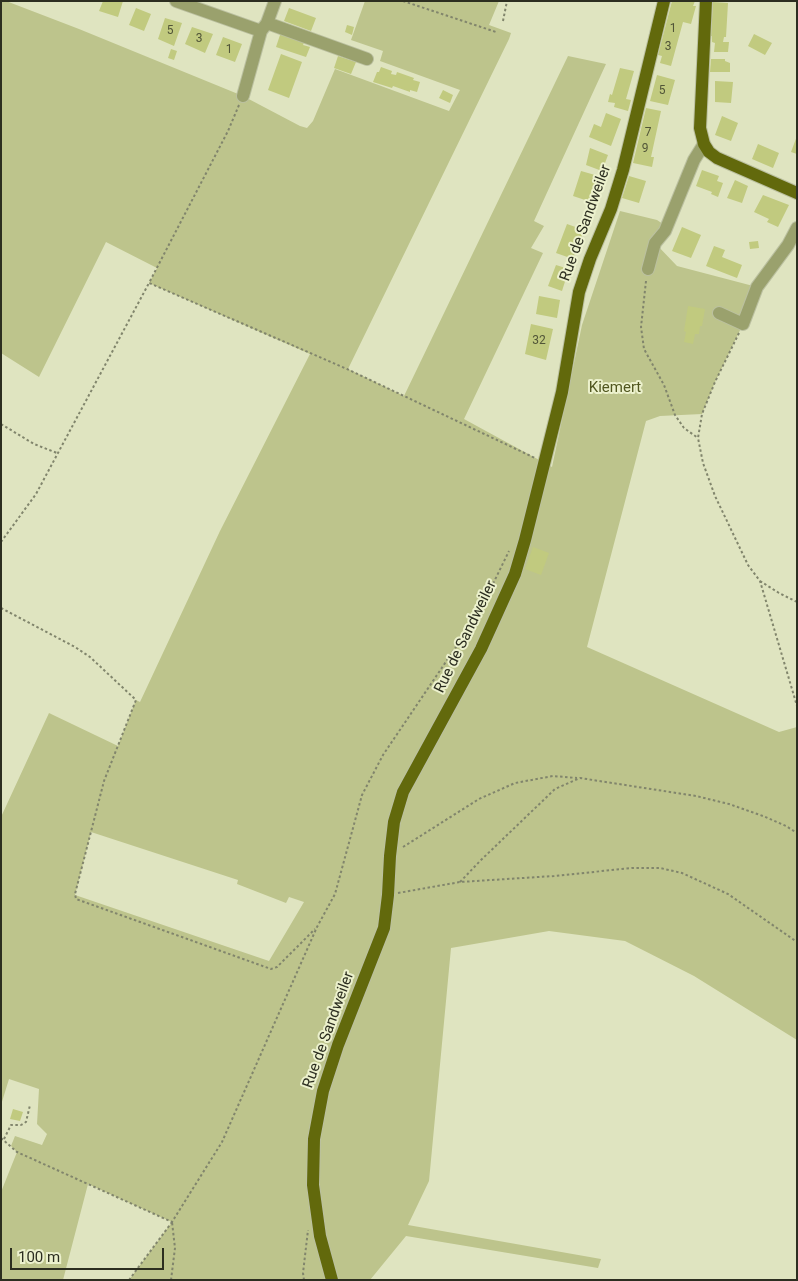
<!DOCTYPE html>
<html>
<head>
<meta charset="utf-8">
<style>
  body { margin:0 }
  #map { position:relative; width:798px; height:1281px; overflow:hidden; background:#dfe4c0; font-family:Roboto,sans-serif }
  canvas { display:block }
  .frame { position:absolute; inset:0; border:2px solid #2c2e20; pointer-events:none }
  .scale { position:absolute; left:10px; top:1248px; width:154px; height:22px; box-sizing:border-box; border:2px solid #2c2e20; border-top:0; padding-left:6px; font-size:15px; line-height:18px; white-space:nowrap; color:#2c2e20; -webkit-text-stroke:4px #ecf1cd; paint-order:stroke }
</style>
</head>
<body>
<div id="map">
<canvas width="798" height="1281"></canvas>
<div class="frame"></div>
<div class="scale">100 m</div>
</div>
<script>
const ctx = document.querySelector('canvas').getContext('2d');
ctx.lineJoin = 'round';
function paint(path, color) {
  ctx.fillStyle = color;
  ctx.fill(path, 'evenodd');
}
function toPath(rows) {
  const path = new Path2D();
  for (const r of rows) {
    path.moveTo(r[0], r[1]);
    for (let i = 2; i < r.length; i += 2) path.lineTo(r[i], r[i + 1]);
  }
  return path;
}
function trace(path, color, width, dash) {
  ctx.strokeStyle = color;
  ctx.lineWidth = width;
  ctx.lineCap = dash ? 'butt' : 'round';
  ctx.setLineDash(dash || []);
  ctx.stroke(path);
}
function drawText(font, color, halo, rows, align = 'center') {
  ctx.font = font + ' Roboto,sans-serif';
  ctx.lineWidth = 4;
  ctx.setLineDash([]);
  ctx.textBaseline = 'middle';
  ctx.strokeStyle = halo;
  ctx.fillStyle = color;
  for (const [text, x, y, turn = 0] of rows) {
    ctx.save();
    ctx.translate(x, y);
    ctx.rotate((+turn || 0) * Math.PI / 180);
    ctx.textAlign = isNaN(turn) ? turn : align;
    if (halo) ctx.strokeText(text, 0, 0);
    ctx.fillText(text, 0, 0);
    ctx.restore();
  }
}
const green = toPath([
  [1,1,6,1,79,29,243,96,300,126,307,128,313,121,335,69,449,111,460,90,380,61,383,51,351,40,365,1,499,1,489,25,511,33,509,39,348,369,404,396,568,56,606,64,534,221,544,226,531,248,543,253,464,419,552,467,582,325,620,211,657,220,666,226,655,243,677,266,757,287,743,324,715,382,702,414,660,416,646,421,587,647,779,732,797,727,797,1040,694,976,625,941,549,931,451,948,429,1181,408,1225,601,1259,598,1268,406,1236,370,1280,129,1280,172,1222,88,1184,63,1280,1,1280,1,1192,17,1152,11,1146,15,1136,42,1145,47,1134,37,1124,39,1089,9,1079,1,1105,1,817,49,713,118,746,136,700,140,702,220,531,310,354,149,283,157,268,106,242,39,377,1,353],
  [91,832,238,880,237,884,286,903,289,897,304,902,269,961,75,895]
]);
const building = toPath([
  [103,1,123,1,118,17,99,11],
  [672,1,695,1,693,6,696,6,691,24,683,22,671,66,660,63,662,56,658,55],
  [713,2,728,3,726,37,724,37,723,42,729,42,728,52,714,52,715,43,712,42,712,36,711,36],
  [136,8,151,14,144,31,129,25],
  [289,8,316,18,311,31,284,21],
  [165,18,182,23,174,46,158,39],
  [347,25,354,27,352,35,345,32],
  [192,27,213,34,205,53,185,44],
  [281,32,305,40,303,45,310,47,306,57,276,47],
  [754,34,772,43,765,55,748,46],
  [223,37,242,44,235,62,216,55],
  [171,49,177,51,174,60,168,58],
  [281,54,302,62,289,98,268,90],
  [338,56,356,62,351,74,334,68],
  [711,59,725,59,725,61,730,63,730,72,710,72],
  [381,67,392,71,391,74,396,75,397,72,414,78,413,80,420,82,417,92,410,90,410,92,393,86,392,88,373,82,377,72,379,72],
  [620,68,634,71,626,99,631,100,628,111,614,107,615,103,608,102,610,94,612,95],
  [657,75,675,80,668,105,650,101],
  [715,81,733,82,731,103,715,102],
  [443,90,453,95,450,103,439,98],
  [646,108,661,111,651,157,654,157,652,167,633,163],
  [606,113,621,119,611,146,589,137,594,124,601,127],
  [722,116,738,123,731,141,715,135],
  [797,136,797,154,791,152],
  [758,144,779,153,773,168,752,159],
  [590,148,608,155,602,171,586,165],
  [702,170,719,176,717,181,723,183,718,197,711,194,712,192,696,186],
  [581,171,602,177,594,203,573,196],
  [629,176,646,181,639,203,622,198],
  [735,180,748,186,742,203,727,198],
  [763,195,789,205,778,227,767,222,769,219,754,212],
  [567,224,584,230,573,259,556,253],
  [682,227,701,235,691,258,672,251],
  [758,241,759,248,750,249,749,242],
  [714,246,725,250,722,257,742,265,737,278,706,266],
  [556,265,569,269,562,291,548,286],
  [539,296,560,300,557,318,536,314],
  [688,306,705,309,702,326,700,326,699,334,695,334,693,344,684,342,686,332,684,331],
  [531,324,553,329,546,360,525,354],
  [533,547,549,553,541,575,525,569],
  [13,1109,23,1112,20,1121,10,1119]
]);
const path = toPath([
  [403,1,496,32],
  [503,21,507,1],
  [239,105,228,131,149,283,347,369,535,458],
  [646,281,641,327,644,349,664,385,675,415,684,428,698,438],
  [739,333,715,382,702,414,698,438,703,463,715,496,748,565,760,581,797,706],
  [1,424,34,444,57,453],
  [1,542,36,494,149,283],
  [760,581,779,593,797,602],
  [1,608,75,647,90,657,136,700,104,781,75,894,76,899,271,969,277,967,315,929],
  [403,847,479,799,515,783,553,776,577,778],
  [460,882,480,861,555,789,580,778,696,796,729,804,763,816,786,826,797,833],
  [398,893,460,882,554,876,632,868,660,868,682,873,728,894,797,942],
  [1,1138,17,1152,172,1222,222,1142,317,927,335,894,362,795,383,755,464,635,488,594,509,551],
  [4,1139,11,1125,21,1125,26,1122,30,1105],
  [129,1280,172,1222],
  [171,1280,175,1248,172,1222],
  [304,1280,303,1273,308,1230]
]);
const minor = toPath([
  [176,1,261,31],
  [267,23,367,59],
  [243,96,261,31,267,23,275,1],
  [648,269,655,243,665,231,694,160,704,144],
  [719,313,743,324,757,287,788,245,797,228]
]);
const major = toPath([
  [706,1,700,128,704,144,709,152,717,158,797,193],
  [332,1280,320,1236,313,1185,314,1139,323,1091,338,1045,384,928,388,895,390,856,394,822,403,792,481,649,515,574,525,540,562,392,579,292,590,259,611,209,623,170,664,1]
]);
const numberNames = [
  ["1",673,29],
  ["5",170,31],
  ["3",199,39],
  ["3",668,47],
  ["1",229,50],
  ["5",662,91],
  ["7",648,133],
  ["9",645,149],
  ["32",539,341]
];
const streetNames = [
  ["Rue de Sandweiler",586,223,-70],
  ["Rue de Sandweiler",466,637,-64],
  ["Rue de Sandweiler",329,1030,-70]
];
const parkNames = [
  ["Kiemert",615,388]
];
paint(green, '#bdc48c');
paint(building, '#c1ca7f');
trace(minor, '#bbc0a0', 14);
trace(major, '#bbc0a0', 14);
trace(path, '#81856c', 2, [2.5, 2.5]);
trace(minor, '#9aa16d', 12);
trace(major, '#62690c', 12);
drawText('12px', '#515538', null, numberNames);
drawText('15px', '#2c2e20', '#ecf1cd', streetNames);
drawText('15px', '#515720', '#ecf1cd', parkNames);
</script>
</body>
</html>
